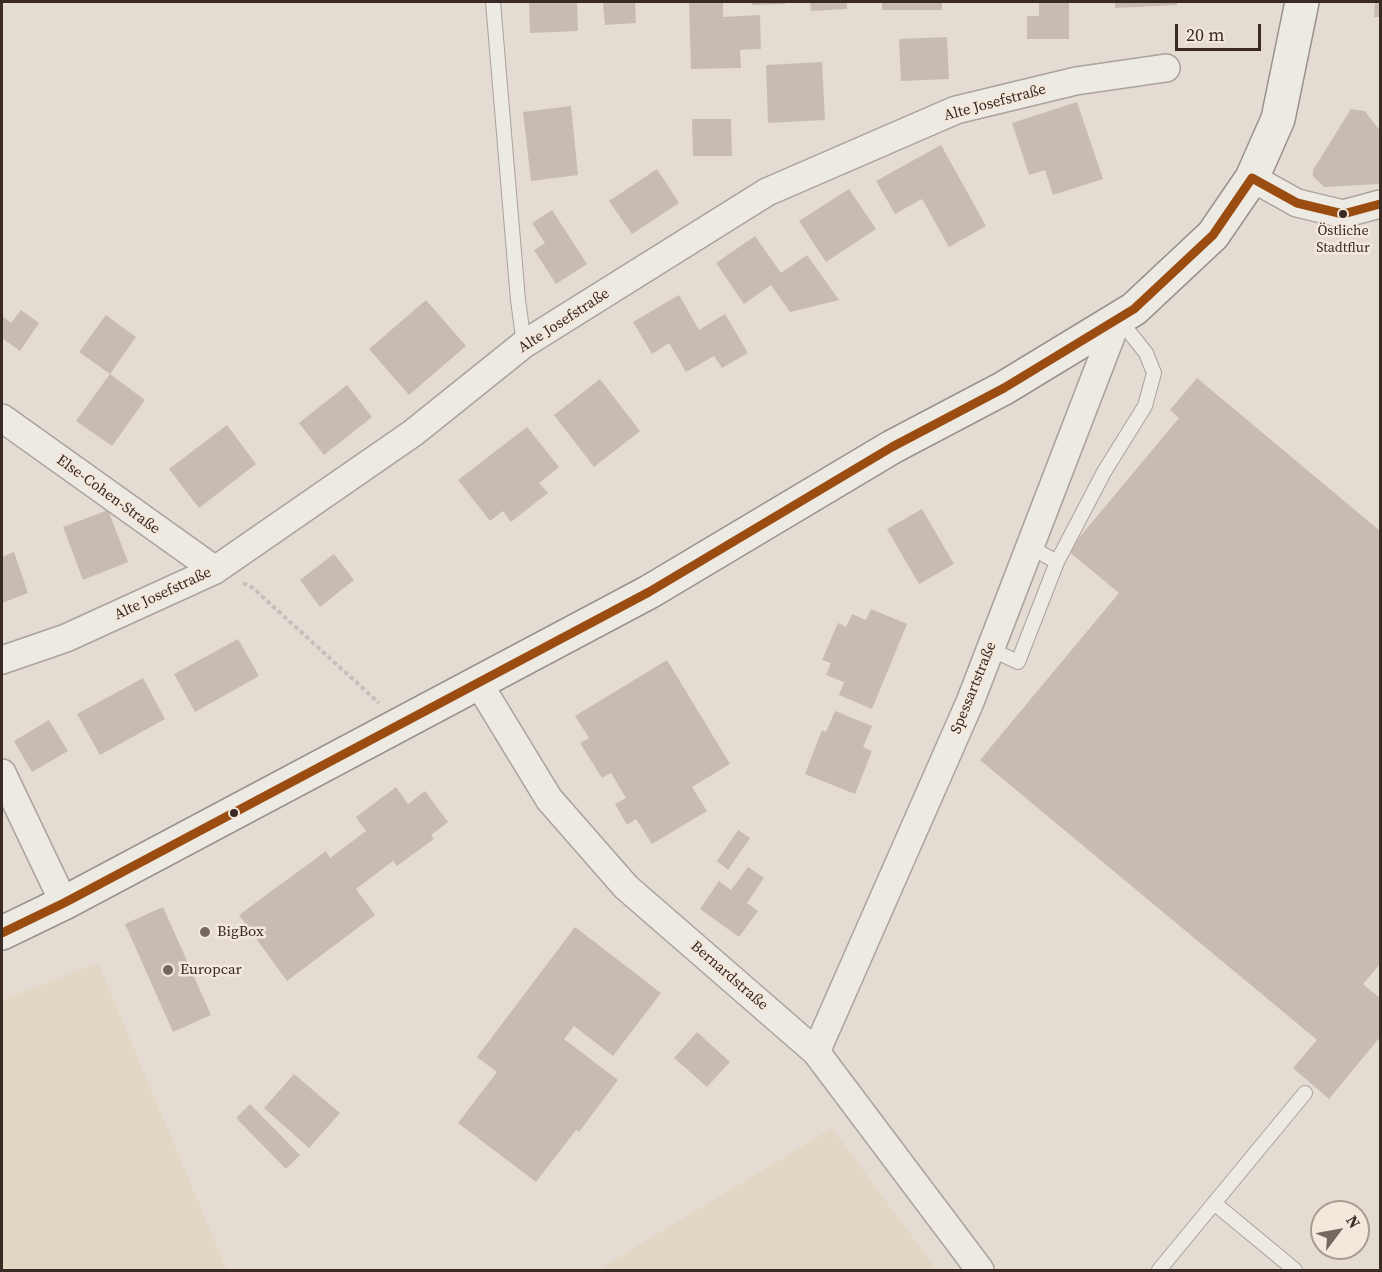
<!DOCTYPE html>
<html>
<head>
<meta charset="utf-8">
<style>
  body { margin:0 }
  #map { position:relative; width:1382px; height:1272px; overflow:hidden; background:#e4dcd3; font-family:"Source Serif 4",serif }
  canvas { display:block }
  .frame { position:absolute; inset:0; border:3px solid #392a23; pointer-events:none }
  .north { position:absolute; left:1310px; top:1200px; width:60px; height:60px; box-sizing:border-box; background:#f3e8db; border:2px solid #a99c91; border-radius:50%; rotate:58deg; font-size:16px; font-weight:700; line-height:24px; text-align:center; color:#392a23 }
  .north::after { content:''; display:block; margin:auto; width:21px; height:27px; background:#756861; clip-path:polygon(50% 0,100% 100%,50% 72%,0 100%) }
  .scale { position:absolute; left:1175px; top:24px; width:86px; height:27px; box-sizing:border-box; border:3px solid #392a23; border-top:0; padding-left:8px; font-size:18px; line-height:21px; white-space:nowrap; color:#392a23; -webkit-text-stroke:4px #f3e8db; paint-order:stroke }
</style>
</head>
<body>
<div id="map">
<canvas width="1382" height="1272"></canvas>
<div class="frame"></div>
<div class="north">N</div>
<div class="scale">20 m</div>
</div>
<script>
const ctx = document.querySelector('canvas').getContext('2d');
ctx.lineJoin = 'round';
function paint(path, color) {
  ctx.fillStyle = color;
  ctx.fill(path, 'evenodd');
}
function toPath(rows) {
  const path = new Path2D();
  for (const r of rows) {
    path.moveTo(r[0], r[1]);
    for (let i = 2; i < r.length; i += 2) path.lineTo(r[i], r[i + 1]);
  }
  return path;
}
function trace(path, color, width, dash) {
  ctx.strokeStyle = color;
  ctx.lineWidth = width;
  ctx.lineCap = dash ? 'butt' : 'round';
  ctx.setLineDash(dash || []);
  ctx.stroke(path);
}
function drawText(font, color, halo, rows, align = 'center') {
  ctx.font = font + ' "Source Serif 4",serif';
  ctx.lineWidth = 5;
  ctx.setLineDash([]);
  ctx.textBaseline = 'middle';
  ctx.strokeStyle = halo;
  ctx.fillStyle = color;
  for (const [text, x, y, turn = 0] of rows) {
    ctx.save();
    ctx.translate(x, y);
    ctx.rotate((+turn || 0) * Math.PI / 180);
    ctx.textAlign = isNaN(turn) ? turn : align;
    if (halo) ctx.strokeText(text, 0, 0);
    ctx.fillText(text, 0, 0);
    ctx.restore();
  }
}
const farmland = toPath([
  [98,963,227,1270,2,1270,2,1000],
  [832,1128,937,1270,598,1270]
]);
const building = toPath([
  [529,2,577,2,578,31,530,33],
  [603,2,635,2,636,23,605,25],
  [689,2,723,2,723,17,760,15,761,49,740,50,741,68,691,69],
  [752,2,785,2,785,4,752,5],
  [810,2,847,2,847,9,811,11],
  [882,2,942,2,942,10,882,10],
  [1039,2,1069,2,1069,39,1027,39,1027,16,1039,16],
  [1115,2,1177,2,1177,5,1115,8],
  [1375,2,1380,2,1380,17,1374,17],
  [947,37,949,79,901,81,899,39],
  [822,62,825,120,768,123,766,65],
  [1077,102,1103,179,1053,195,1045,170,1029,175,1012,123],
  [571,106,578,175,531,181,523,112],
  [1351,109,1365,111,1380,131,1380,184,1324,187,1313,176,1313,170],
  [692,119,731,119,732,156,693,156],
  [941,145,986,226,949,247,922,199,895,214,876,181],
  [657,169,679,203,632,234,609,201],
  [849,189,876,229,826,262,799,221],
  [552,210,587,264,556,284,534,250,545,243,532,223],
  [755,236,781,273,807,255,839,300,790,312,771,285,744,304,716,263],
  [679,295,699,330,725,314,748,353,722,368,714,356,686,372,669,343,652,354,633,322],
  [426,300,466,346,409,395,369,349],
  [21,310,39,323,20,351,2,338,2,316,11,323],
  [106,315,136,337,110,374,79,352],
  [110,374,145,400,112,446,76,421],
  [1197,378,1380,531,1380,964,1363,984,1380,998,1380,1037,1329,1099,1293,1068,1317,1040,980,760,1119,593,1068,551,1179,418,1170,410],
  [600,379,640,431,594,467,554,415],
  [347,385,372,417,324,455,299,423],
  [227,425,256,464,199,508,169,469],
  [527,427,559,467,539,483,548,493,511,522,503,511,490,521,458,480],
  [922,509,954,564,919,584,887,529],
  [108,510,128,562,83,580,63,527],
  [14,552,28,593,2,603,2,557],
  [334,554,354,580,320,607,300,580],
  [871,609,907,624,872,709,839,695,844,682,826,675,831,663,822,660,838,623,846,627,852,614,866,620],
  [238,639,259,676,195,712,174,674],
  [667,660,730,764,692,787,707,811,652,844,636,819,627,825,615,804,626,798,611,773,602,778,580,743,589,738,575,716],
  [143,678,165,719,100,755,77,714],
  [835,711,872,726,863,747,872,751,855,794,805,774,822,730,826,732],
  [49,720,68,751,32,772,14,741],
  [396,787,408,804,425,791,448,822,431,835,434,839,397,866,393,861,356,889,375,915,287,981,239,915,326,851,330,858,366,831,356,817],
  [738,830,750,838,728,870,717,861],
  [748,867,764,878,747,903,758,911,739,937,700,909,719,881,731,890],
  [163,907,211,1015,173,1032,125,924],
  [575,927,661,993,613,1056,574,1026,564,1039,618,1080,579,1132,576,1130,536,1182,458,1123,497,1072,477,1057],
  [697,1032,730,1062,707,1087,674,1058],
  [294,1074,340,1113,309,1148,264,1108],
  [250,1104,300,1155,286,1169,236,1118]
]);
const path = toPath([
  [243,583,253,588,379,703]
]);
const lane = toPath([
  [493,2,518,300,524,344],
  [1030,547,1057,562,1104,472,1145,406,1154,373,1146,353,1118,318],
  [990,649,1018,662,1057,562],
  [1214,1203,1295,1270],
  [1159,1270,1305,1093]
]);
const street = toPath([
  [1252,178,1297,203,1343,214,1380,204],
  [2,418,215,570],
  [2,660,66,638,215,570,413,433,524,344,767,192,956,110,1076,81,1166,68],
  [479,684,549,799,626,887,816,1052,980,1270],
  [2,773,64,903],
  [816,1052,970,702,1118,318]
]);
const secondary = toPath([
  [2,933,64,903,649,592,892,447,1004,388,1134,309,1213,235,1252,178,1278,119,1302,2]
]);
const bus1 = toPath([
  [1252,178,1297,203,1343,214,1380,204],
  [2,933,64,903,649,592,892,447,1004,388,1134,309,1213,235,1252,178]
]);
const markers = [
  [1343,214,5,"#392a23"],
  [234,813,5,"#392a23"],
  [205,932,6,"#756861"],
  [168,970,6,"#756861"]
];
const busNames = [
  ["Östliche",1343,231],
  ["Stadtflur",1343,248]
];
const streetNames = [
  ["Alte Josefstraße",995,103,-15],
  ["Alte Josefstraße",564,321,-33],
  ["Else-Cohen-Straße",108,495,36],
  ["Alte Josefstraße",163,594,-25],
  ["Spessartstraße",974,688,-68],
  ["Bernardstraße",729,976,41]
];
const poiNames = [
  ["BigBox",217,932],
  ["Europcar",180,970]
];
paint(farmland, '#e2d7c5');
paint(building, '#c8bbb4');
trace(lane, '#aaa29b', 16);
trace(street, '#aaa29b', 30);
trace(secondary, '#9a918b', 36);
trace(path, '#c6c0ba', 4, [4.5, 3]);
trace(lane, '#ede9e3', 14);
trace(street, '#ede9e3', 27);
trace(secondary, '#ede9e3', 33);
trace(bus1, '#9b4d11', 9);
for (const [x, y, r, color] of markers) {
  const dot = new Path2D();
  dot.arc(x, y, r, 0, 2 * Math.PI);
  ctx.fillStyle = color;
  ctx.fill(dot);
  trace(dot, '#f3e8db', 2);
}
drawText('14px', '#392a23', '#f3e8db', busNames);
drawText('15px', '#392a23', '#f3e8db', streetNames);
drawText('15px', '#392a23', '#f3e8db', poiNames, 'left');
</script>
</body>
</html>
